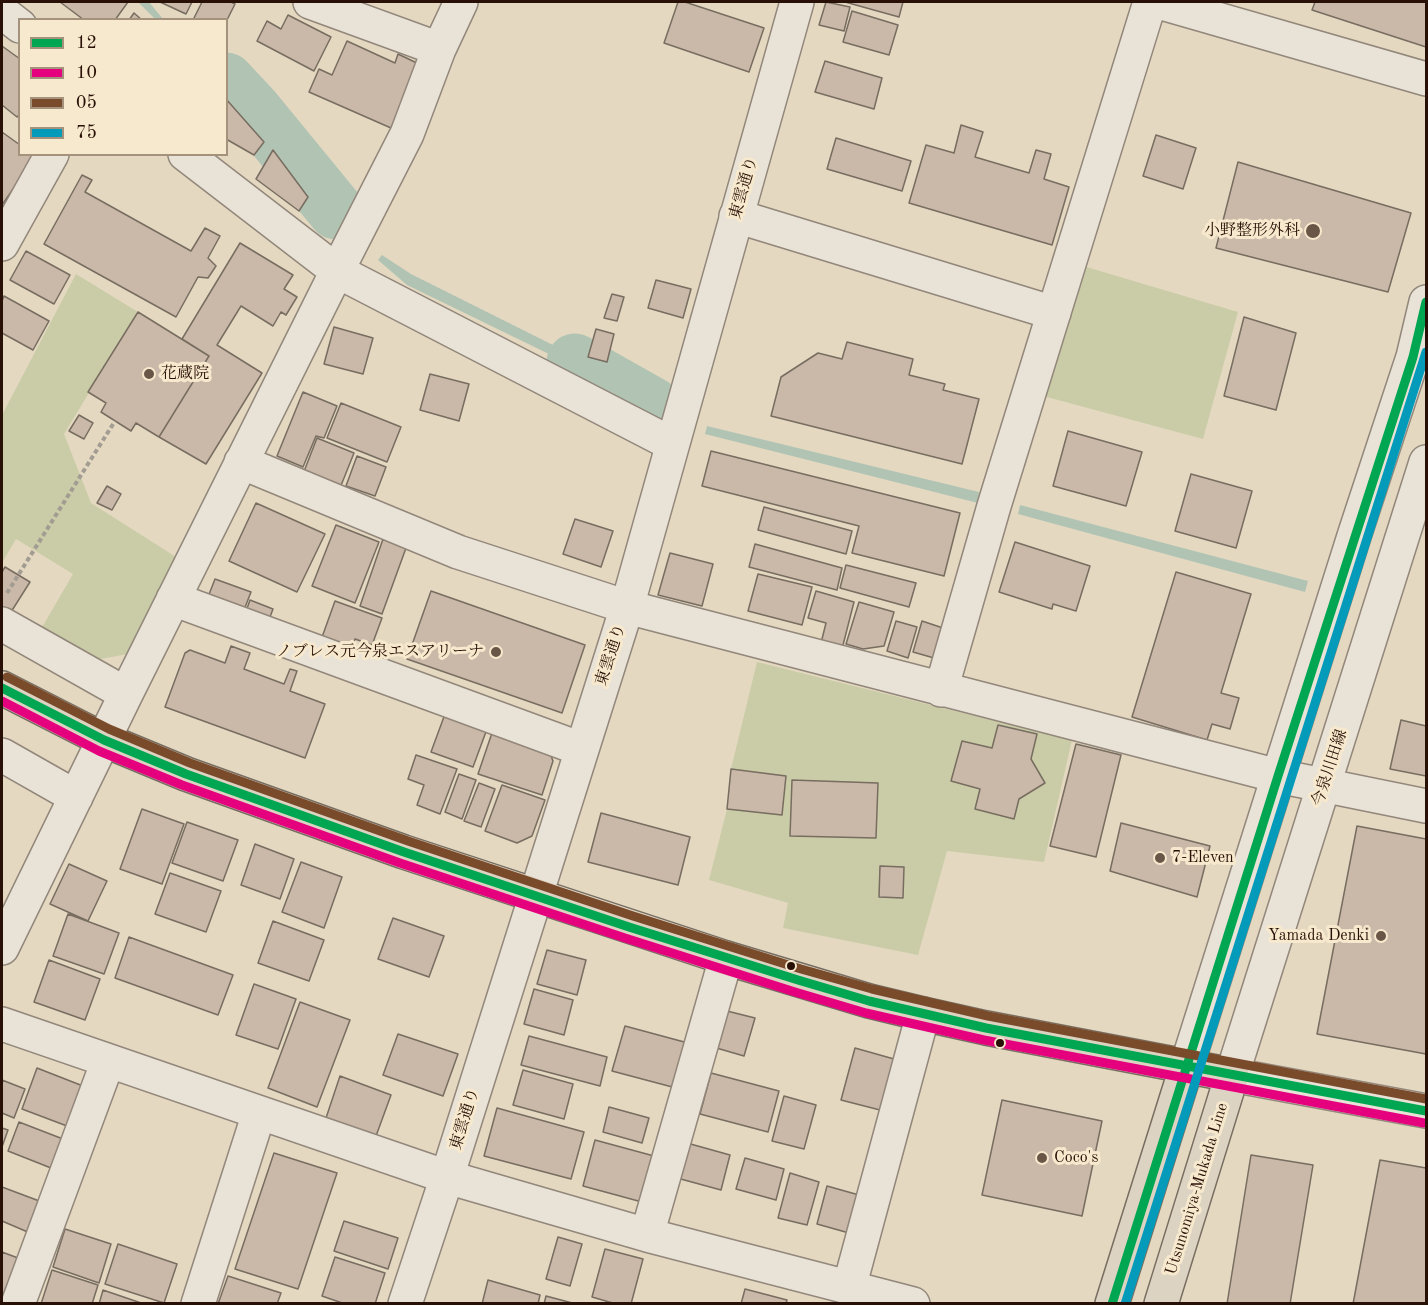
<!DOCTYPE html>
<html>
<head>
<meta charset="utf-8">
<style>
  body { margin:0 }
  #map { position:relative; width:1428px; height:1305px; overflow:hidden; background:#e4d8c1; font-family:"Old Standard TT",serif }
  canvas { display:block }
  .frame { position:absolute; inset:0; border:3px solid #291006; pointer-events:none }
  .legend { position:absolute; left:18px; top:18px; width:210px; height:138px; box-sizing:border-box; background:#f7e9cd; border:2px solid #a5927d; margin:0; padding:8px 10px; list-style:none; font-size:18px; color:#291006 }
  .legend li { display:flex; align-items:center; gap:12px; height:30px }
  .legend b { width:30px; border:2px solid #a5927d }
</style>
</head>
<body>
<div id="map">
<canvas width="1428" height="1305"></canvas>
<div class="frame"></div>
<ul class="legend">
<li><b style="height:8px;background:#00a651"></b>12</li>
<li><b style="height:8px;background:#e5007d"></b>10</li>
<li><b style="height:8px;background:#7a4b2a"></b>05</li>
<li><b style="height:8px;background:#049aba"></b>75</li>
</ul>
</div>
<script>
const ctx = document.querySelector('canvas').getContext('2d');
ctx.lineJoin = 'round';
function paint(path, color) {
  ctx.fillStyle = color;
  ctx.fill(path, 'evenodd');
}
function toPath(rows) {
  const path = new Path2D();
  for (const r of rows) {
    path.moveTo(r[0], r[1]);
    for (let i = 2; i < r.length; i += 2) path.lineTo(r[i], r[i + 1]);
  }
  return path;
}
function trace(path, color, width, dash) {
  ctx.strokeStyle = color;
  ctx.lineWidth = width;
  ctx.lineCap = dash ? 'butt' : 'round';
  ctx.setLineDash(dash || []);
  ctx.stroke(path);
}
function drawText(font, color, halo, rows, align = 'center') {
  ctx.font = font + ' "Old Standard TT","Noto Serif JP",serif';
  ctx.lineWidth = 6;
  ctx.setLineDash([]);
  ctx.textBaseline = 'middle';
  ctx.strokeStyle = halo;
  ctx.fillStyle = color;
  for (const [text, x, y, turn = 0] of rows) {
    ctx.save();
    ctx.translate(x, y);
    ctx.rotate((+turn || 0) * Math.PI / 180);
    ctx.textAlign = isNaN(turn) ? turn : align;
    if (halo) ctx.strokeText(text, 0, 0);
    ctx.fillText(text, 0, 0);
    ctx.restore();
  }
}
const green = toPath([
  [1083,266,1238,312,1203,439,1043,396],
  [76,274,138,312,64,434,91,503,176,557,128,654,95,660,41,629,73,574,16,539,2,563,2,415],
  [757,662,1072,740,1044,862,947,851,918,955,783,928,788,903,709,880,727,809,731,769]
]);
const water = toPath([
  [138,2,149,2,163,19,155,19],
  [227,77,247,95,325,192,316,195,243,103,227,89],
  [382,255,411,274,553,345,646,399,639,403,553,356,407,285,378,260],
  [707,426,979,492,978,503,705,434],
  [1020,505,1308,581,1305,592,1018,514]
]);
const river = toPath([
  [226,81,254,111,336,211],
  [575,362,653,406]
]);
const building = toPath([
  [60,2,128,2,115,20,84,20,60,2],
  [160,2,192,2,186,14,160,2],
  [202,2,231,2,235,4,226,22,226,20,193,20,202,2],
  [678,2,685,2,764,28,749,72,664,43,678,2],
  [826,2,850,7,844,31,819,25,826,2],
  [845,2,903,2,899,17,845,2],
  [1315,2,1426,2,1426,47,1312,10,1315,2],
  [852,11,898,25,889,55,843,42,852,11],
  [134,13,142,20,129,20,134,13],
  [288,15,331,37,314,71,257,41,267,21,281,29,288,15],
  [347,41,395,63,398,54,419,64,391,128,309,92,319,69,332,75,347,41],
  [2,46,20,59,20,114,17,117,2,105,2,46],
  [825,61,882,78,874,109,815,92,825,61],
  [226,99,264,142,254,155,226,139,226,99],
  [961,125,983,132,975,157,1029,173,1036,150,1051,154,1044,179,1069,187,1052,245,909,203,926,145,954,153,961,125],
  [2,132,20,145,20,154,36,156,2,205,2,132],
  [1156,135,1196,148,1183,189,1143,176,1156,135],
  [836,138,911,161,902,191,827,169,836,138],
  [273,150,308,197,299,211,256,179,273,150],
  [1238,162,1411,213,1388,292,1216,248,1238,162],
  [82,175,92,180,85,192,191,251,205,228,220,236,208,258,216,266,208,278,198,277,176,317,44,244,82,175],
  [240,243,293,275,284,289,297,297,286,315,281,312,273,326,241,306,217,345,262,373,206,464,159,437,209,356,182,339,240,243],
  [26,251,70,275,54,304,10,280,26,251],
  [656,280,691,289,683,318,648,308,656,280],
  [612,294,624,297,617,321,604,318,612,294],
  [4,296,49,321,33,350,2,333,2,301,4,296],
  [138,312,209,356,159,437,136,423,131,431,101,412,106,403,88,392,138,312],
  [1244,317,1296,333,1276,410,1224,396,1244,317],
  [334,327,373,338,363,374,324,364,334,327],
  [596,329,614,334,607,362,588,357,596,329],
  [847,342,913,359,909,375,945,384,943,390,979,399,962,464,771,416,781,377,818,353,842,359,847,342],
  [430,374,469,384,459,421,420,410,430,374],
  [303,392,337,406,324,438,316,436,303,467,277,456,303,392],
  [341,403,401,427,387,462,327,438,341,403],
  [79,415,93,423,84,439,69,431,79,415],
  [1068,431,1142,452,1126,506,1053,486,1068,431],
  [317,438,354,453,340,488,303,474,317,438],
  [711,451,960,513,944,576,852,553,859,526,702,486,711,451],
  [357,456,386,467,375,496,346,486,357,456],
  [1191,474,1252,491,1236,548,1175,531,1191,474],
  [107,486,121,494,112,510,97,503,107,486],
  [256,503,325,534,297,592,229,561,256,503],
  [764,507,852,531,846,554,758,530,764,507],
  [575,519,613,531,601,567,563,554,575,519],
  [336,525,379,542,355,603,312,586,336,525],
  [383,539,406,548,382,614,360,606,383,539],
  [1015,542,1090,566,1076,611,1053,604,1052,609,999,592,1015,542],
  [755,544,842,568,837,590,749,567,755,544],
  [670,553,713,564,702,606,658,595,670,553],
  [846,565,916,583,909,607,840,588,846,565],
  [5,567,30,582,11,612,2,606,2,572,5,567],
  [1176,572,1251,594,1221,693,1239,698,1230,729,1212,724,1207,740,1132,717,1176,572],
  [758,574,812,587,802,625,748,611,758,574],
  [215,579,251,592,242,615,206,602,215,579],
  [431,591,585,645,562,713,407,659,431,591],
  [816,591,854,602,842,649,821,643,826,623,808,618,816,591],
  [250,600,273,609,267,625,244,617,250,600],
  [335,601,382,618,372,645,355,639,351,650,321,640,335,601],
  [859,602,894,612,884,646,863,649,846,644,859,602],
  [896,621,917,627,908,658,887,651,896,621],
  [922,621,943,628,934,658,913,652,922,621],
  [231,646,250,653,244,669,284,684,290,669,297,671,290,691,325,704,305,758,165,707,185,653,190,650,225,663,231,646],
  [445,714,487,729,473,767,431,752,445,714],
  [1401,720,1426,726,1426,776,1390,769,1401,720],
  [998,725,1037,734,1031,759,1045,783,1019,799,1014,819,975,809,980,789,951,781,962,741,992,748,998,725],
  [493,730,548,748,553,761,542,795,478,774,493,730],
  [1076,744,1121,755,1096,857,1050,846,1076,744],
  [416,755,457,769,440,814,417,805,424,785,408,779,416,755],
  [731,769,786,776,782,815,727,809,731,769],
  [459,774,476,780,462,819,445,812,459,774],
  [792,780,878,783,876,838,790,836,792,780],
  [479,783,495,789,481,827,464,821,479,783],
  [502,785,545,800,532,836,517,843,485,831,502,785],
  [142,809,184,824,162,884,120,869,142,809],
  [601,813,690,837,678,885,588,862,601,813],
  [187,822,238,840,223,881,172,863,187,822],
  [1121,823,1210,846,1197,897,1110,871,1121,823],
  [1357,826,1426,839,1426,1054,1317,1034,1357,826],
  [255,844,294,859,280,899,241,885,255,844],
  [301,862,342,877,324,928,282,912,301,862],
  [69,864,107,881,88,921,50,904,69,864],
  [880,866,904,867,903,898,879,897,880,866],
  [170,873,221,891,206,932,155,914,170,873],
  [68,914,119,933,104,974,53,956,68,914],
  [393,918,444,936,429,977,378,959,393,918],
  [273,921,324,940,309,981,258,963,273,921],
  [129,937,233,975,218,1015,115,978,129,937],
  [547,950,586,960,577,995,537,984,547,950],
  [49,960,100,979,85,1020,34,1002,49,960],
  [254,984,296,999,278,1049,236,1035,254,984],
  [534,989,573,1000,564,1035,524,1024,534,989],
  [300,1002,350,1020,317,1107,268,1088,300,1002],
  [723,1010,755,1018,744,1056,713,1047,723,1010],
  [625,1026,688,1043,676,1088,612,1071,625,1026],
  [398,1034,458,1054,443,1096,383,1075,398,1034],
  [529,1036,607,1057,600,1086,521,1065,529,1036],
  [855,1048,894,1059,880,1110,841,1100,855,1048],
  [37,1068,83,1086,67,1126,22,1109,37,1068],
  [523,1070,573,1084,564,1119,513,1105,523,1070],
  [711,1073,779,1091,768,1132,700,1114,711,1073],
  [340,1076,391,1095,376,1136,326,1118,340,1076],
  [2,1080,25,1089,14,1118,2,1113,2,1080],
  [784,1096,816,1105,804,1149,772,1141,784,1096],
  [1002,1100,1102,1121,1082,1216,982,1195,1002,1100],
  [609,1107,649,1118,642,1143,603,1132,609,1107],
  [497,1108,584,1132,571,1179,484,1156,497,1108],
  [19,1122,63,1139,51,1168,8,1151,19,1122],
  [2,1128,8,1130,2,1147,2,1128],
  [595,1140,654,1156,642,1202,583,1186,595,1140],
  [687,1143,730,1155,721,1190,677,1178,687,1143],
  [274,1153,337,1173,298,1289,235,1269,274,1153],
  [1251,1155,1313,1165,1290,1304,1227,1304,1251,1155],
  [745,1158,784,1169,776,1200,736,1189,745,1158],
  [1380,1160,1426,1168,1426,1304,1353,1304,1380,1160],
  [790,1173,819,1182,807,1225,778,1218,790,1173],
  [827,1186,859,1195,849,1233,817,1224,827,1186],
  [2,1187,42,1202,30,1233,2,1221,2,1187],
  [344,1221,398,1238,388,1269,334,1251,344,1221],
  [65,1229,111,1244,99,1283,53,1267,65,1229],
  [558,1237,582,1244,570,1286,546,1279,558,1237],
  [118,1244,177,1264,164,1303,105,1284,118,1244],
  [605,1249,643,1259,631,1304,616,1304,592,1297,605,1249],
  [2,1252,18,1258,2,1298,2,1252],
  [335,1257,385,1273,375,1304,345,1304,322,1296,335,1257],
  [52,1270,98,1285,92,1304,41,1304,52,1270],
  [228,1276,281,1293,277,1304,218,1304,228,1276],
  [488,1280,540,1295,538,1304,482,1304,488,1280],
  [745,1289,787,1300,786,1304,741,1304,745,1289],
  [103,1290,144,1304,99,1304,103,1290],
  [546,1296,576,1304,544,1304,546,1296]
]);
const path = toPath([
  [7,593,115,421]
]);
const minor = toPath([
  [310,2,439,49],
  [1158,2,1426,79],
  [2,12,20,26],
  [185,154,337,271,407,134,439,49,461,2],
  [736,216,1054,313],
  [2,244,52,154],
  [241,462,458,552,627,607,1278,776,1426,806],
  [173,599,581,749],
  [2,624,126,694],
  [941,690,994,506,1150,2],
  [2,755,76,797],
  [2,948,126,694,337,271,672,444],
  [2,1024,447,1177,647,1235,913,1304],
  [647,1235,726,958],
  [849,1288,923,1014],
  [18,1304,108,1061],
  [198,1304,259,1113]
]);
const tertiary = toPath([
  [1426,462,1232,1075,1426,1111],
  [1187,1065,1355,533,1413,357,1426,302],
  [405,1304,447,1177,627,607,797,2]
]);
const primary = toPath([
  [2,688,104,740,186,774,404,852,726,958,869,1001,923,1014,986,1028,1232,1075,1161,1304],
  [1112,1304,1187,1065]
]);
const bus1 = toPath([
  [2,688,104,740,186,774,404,852,629,927,798,980,869,1001,986,1028,1426,1111],
  [1112,1304,1278,776,1413,357,1426,302]
]);
const bus2 = toPath([
  [2,701,99,751,182,785,400,863,625,938,795,992,866,1013,984,1040,1424,1123]
]);
const bus3 = toPath([
  [7,677,109,729,190,763,408,841,633,916,801,969,872,989,988,1016,1426,1099]
]);
const bus4 = toPath([
  [1125,1304,1426,352]
]);
const markers = [
  [1313,231,8,"#6a5647"],
  [149,374,6,"#6a5647"],
  [496,652,6,"#6a5647"],
  [1160,858,6,"#6a5647"],
  [1381,936,6,"#6a5647"],
  [791,966,5,"#291006"],
  [1000,1043,5,"#291006"],
  [1042,1158,6,"#6a5647"]
];
const streetNames = [
  ["東雲通り",744,188,-74],
  ["東雲通り",611,655,-72],
  ["今泉川田線",1330,768,-72],
  ["東雲通り",465,1119,-73],
  ["Utsunomiya-Mukada Line",1197,1189,-73]
];
const poiNames = [
  ["小野整形外科",1300,231],
  ["花蔵院",161,374,"left"],
  ["ノブレス元今泉エスアリーナ",484,652],
  ["7-Eleven",1172,858,"left"],
  ["Yamada Denki",1369,936],
  ["Coco's",1054,1158,"left"]
];
paint(green, '#cacca7');
paint(water, '#b1c4b4');
trace(river, '#b1c4b4', 57);
paint(building, '#cab8a8');
trace(building, '#776d60', 1.5);
trace(minor, '#92877a', 36);
trace(tertiary, '#92877a', 36);
trace(primary, '#776d60', 36);
trace(path, '#a39c92', 4, [4.5, 3]);
trace(minor, '#e8e2d7', 33);
trace(tertiary, '#e8e2d7', 33);
trace(primary, '#dcd3c2', 33);
trace(bus1, '#00a651', 9);
trace(bus2, '#e5007d', 9);
trace(bus3, '#7a4b2a', 9);
trace(bus4, '#049aba', 9);
for (const [x, y, r, color] of markers) {
  const dot = new Path2D();
  dot.arc(x, y, r, 0, 2 * Math.PI);
  ctx.fillStyle = color;
  ctx.fill(dot);
  trace(dot, '#f7e9cd', 2);
}
drawText('16px', '#291006', '#f7e9cd', streetNames);
drawText('16px', '#291006', '#f7e9cd', poiNames, 'right');
</script>
</body>
</html>
